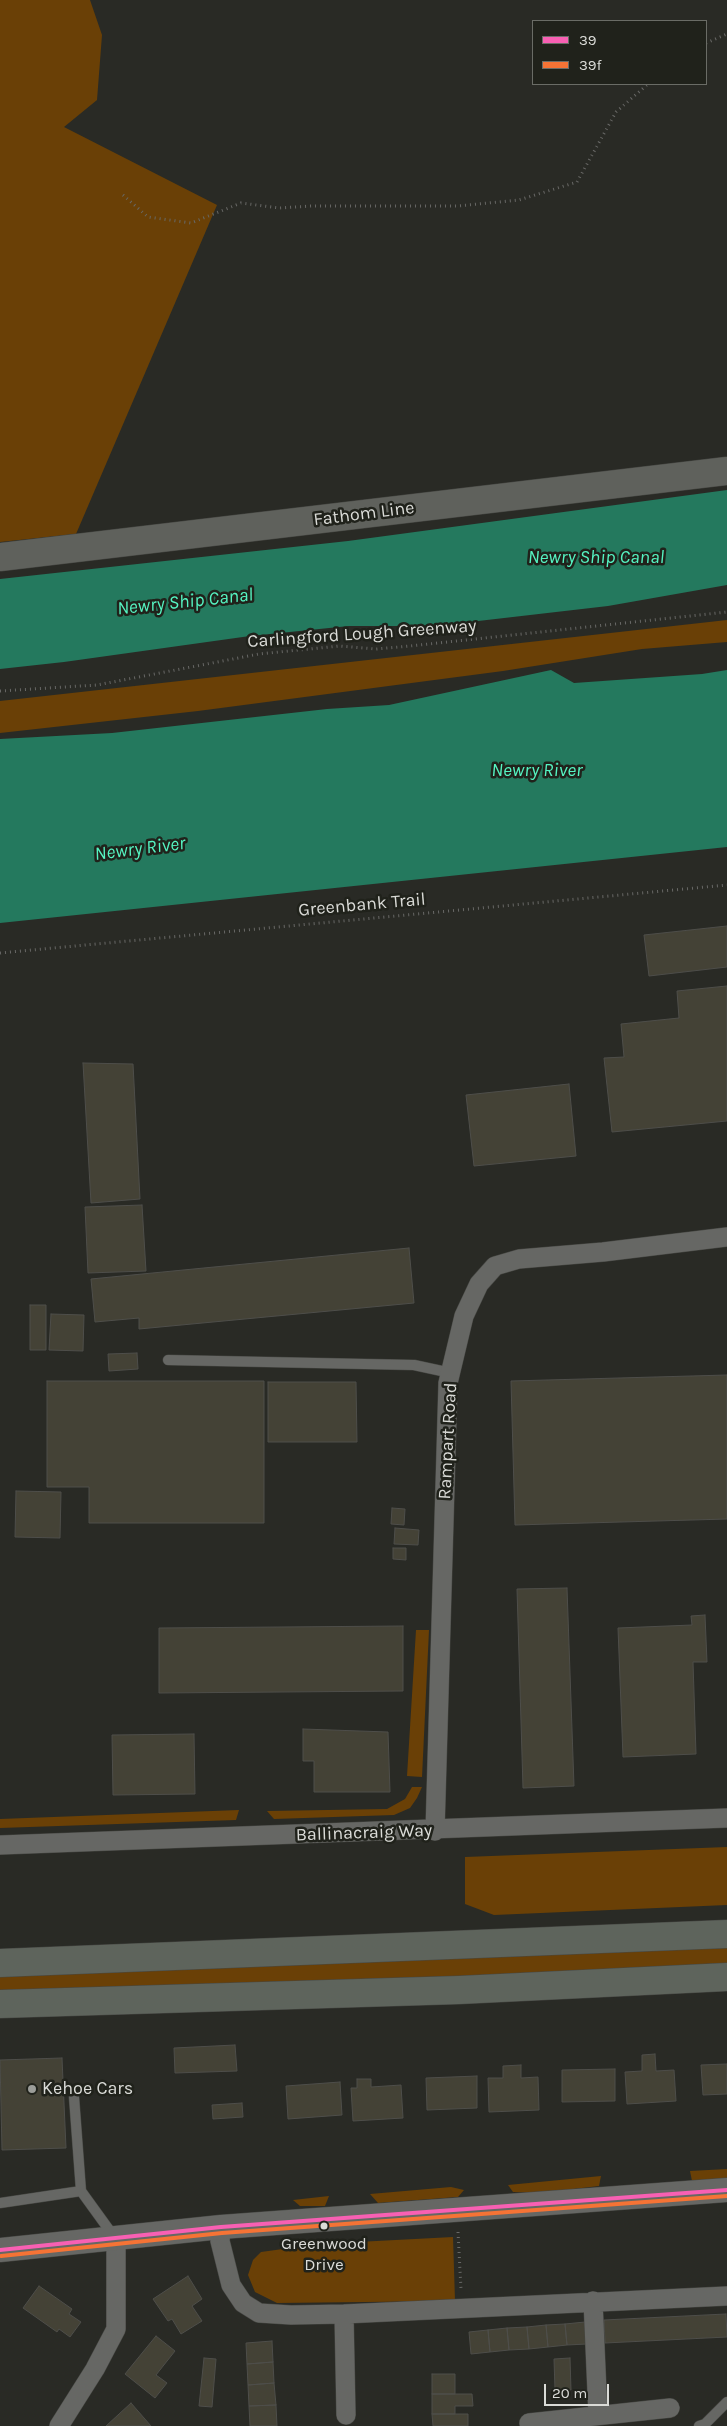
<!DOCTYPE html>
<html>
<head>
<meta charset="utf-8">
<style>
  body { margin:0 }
  #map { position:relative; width:727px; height:2426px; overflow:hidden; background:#292a25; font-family:Karla,sans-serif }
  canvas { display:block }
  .legend { position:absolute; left:532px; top:20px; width:175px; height:65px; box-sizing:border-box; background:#20221b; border:1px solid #6a6c66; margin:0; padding:6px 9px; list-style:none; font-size:15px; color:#dadbd7 }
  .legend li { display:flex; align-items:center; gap:10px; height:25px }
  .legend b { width:25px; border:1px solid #6a6c66 }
  .scale { position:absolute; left:544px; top:2384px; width:65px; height:22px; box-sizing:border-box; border:2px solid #dadbd7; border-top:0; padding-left:6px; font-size:15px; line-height:18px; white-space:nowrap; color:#dadbd7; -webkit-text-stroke:4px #20221b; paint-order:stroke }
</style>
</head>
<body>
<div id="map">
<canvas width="727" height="2426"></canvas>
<ul class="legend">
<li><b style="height:6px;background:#f860b3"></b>39</li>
<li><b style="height:6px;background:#f57335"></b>39f</li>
</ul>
<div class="scale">20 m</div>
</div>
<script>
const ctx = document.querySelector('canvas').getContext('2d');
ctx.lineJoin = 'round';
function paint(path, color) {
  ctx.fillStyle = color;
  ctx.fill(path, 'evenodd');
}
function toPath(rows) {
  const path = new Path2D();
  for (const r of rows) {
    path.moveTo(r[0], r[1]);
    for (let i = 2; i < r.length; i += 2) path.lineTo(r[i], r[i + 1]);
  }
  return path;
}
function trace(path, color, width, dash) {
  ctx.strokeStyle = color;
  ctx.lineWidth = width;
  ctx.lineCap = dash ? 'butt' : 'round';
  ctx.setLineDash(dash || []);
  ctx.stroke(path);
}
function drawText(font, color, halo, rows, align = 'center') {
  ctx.font = font + ' Karla,sans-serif';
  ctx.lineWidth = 5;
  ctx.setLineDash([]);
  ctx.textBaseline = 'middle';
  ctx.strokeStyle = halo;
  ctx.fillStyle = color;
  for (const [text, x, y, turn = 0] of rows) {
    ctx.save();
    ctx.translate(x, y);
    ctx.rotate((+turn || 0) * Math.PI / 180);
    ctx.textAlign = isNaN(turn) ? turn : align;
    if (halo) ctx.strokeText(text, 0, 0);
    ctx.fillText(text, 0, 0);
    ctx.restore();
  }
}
const green = toPath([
  [0,0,90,0,102,35,97,100,64,127,217,205,76,534,0,542],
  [727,620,727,642,642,649,503,671,198,711,0,733,0,701],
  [416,1630,429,1630,422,1777,407,1776],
  [412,1787,422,1787,417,1798,410,1808,394,1815,274,1819,267,1811,387,1809,405,1799],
  [239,1810,236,1820,0,1828,0,1819],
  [727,1847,727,1905,494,1915,465,1904,465,1857],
  [727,1947,727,1967,0,1994,0,1973],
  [727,2169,727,2179,692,2181,690,2171],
  [601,2176,599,2186,540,2193,513,2192,508,2185],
  [451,2187,464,2190,458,2197,378,2203,370,2194],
  [329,2196,325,2206,300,2206,293,2200],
  [453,2237,455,2301,277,2303,255,2292,248,2275,253,2260,261,2252,319,2244]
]);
const water = toPath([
  [727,490,727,585,608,606,435,626,349,626,250,636,64,662,0,669,0,579,348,541],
  [551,670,574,683,702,674,727,670,727,847,0,923,0,739,112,733,327,709,389,705]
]);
const building = toPath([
  [727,926,727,967,649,976,644,935,727,926],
  [727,986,727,1121,612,1132,604,1058,624,1057,621,1024,679,1018,677,991,727,986],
  [83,1063,133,1064,140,1199,91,1203,83,1063],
  [569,1084,576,1156,474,1166,466,1095,569,1084],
  [142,1205,146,1271,88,1273,85,1207,142,1205],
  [409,1248,414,1303,139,1329,139,1318,95,1322,91,1279,409,1248],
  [30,1305,46,1305,46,1350,30,1350,30,1305],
  [51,1314,84,1315,83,1351,49,1350,51,1314],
  [137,1353,138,1369,109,1371,108,1354,137,1353],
  [727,1375,727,1519,515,1525,511,1381,727,1375],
  [47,1381,264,1381,264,1523,89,1523,89,1487,47,1487,47,1381],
  [268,1382,356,1382,357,1442,268,1442,268,1382],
  [16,1491,61,1492,60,1538,15,1537,16,1491],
  [392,1508,405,1509,404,1525,391,1524,392,1508],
  [395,1528,419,1530,418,1545,394,1544,395,1528],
  [393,1548,406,1548,406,1560,393,1559,393,1548],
  [567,1588,574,1786,523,1788,517,1589,567,1588],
  [705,1615,707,1662,693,1662,696,1754,623,1757,618,1628,692,1625,691,1616,705,1615],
  [403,1626,403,1691,159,1693,159,1628,403,1626],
  [303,1729,388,1732,390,1792,314,1792,314,1761,303,1761,303,1729],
  [194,1734,195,1794,113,1795,112,1735,194,1734],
  [235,2045,237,2071,175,2073,174,2048,235,2045],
  [655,2054,656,2071,674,2070,676,2101,627,2104,625,2072,642,2071,642,2055,655,2054],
  [62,2058,66,2148,2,2150,0,2060,62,2058],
  [727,2064,727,2094,703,2095,701,2065,727,2064],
  [521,2065,521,2078,538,2077,539,2110,489,2112,488,2078,503,2078,503,2066,521,2065],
  [615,2069,615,2101,562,2102,562,2070,615,2069],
  [477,2076,477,2108,427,2110,426,2078,477,2076],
  [357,2079,371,2079,371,2087,401,2085,403,2118,353,2121,351,2088,357,2088,357,2079],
  [340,2082,342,2115,288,2119,286,2086,340,2082],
  [242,2103,243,2117,213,2119,212,2105,242,2103],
  [188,2276,202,2299,192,2306,202,2321,181,2334,172,2319,168,2321,153,2299,188,2276],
  [39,2286,72,2309,69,2314,81,2322,70,2337,59,2329,57,2332,23,2308,39,2286],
  [726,2314,727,2337,605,2343,604,2320,726,2314],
  [585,2322,587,2344,567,2345,565,2324,585,2322],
  [565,2324,567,2345,548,2347,546,2325,565,2324],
  [546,2325,548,2347,529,2349,527,2327,546,2325],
  [527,2327,529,2349,509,2350,507,2328,527,2327],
  [507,2328,509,2350,490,2352,488,2330,507,2328],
  [488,2330,490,2352,471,2354,469,2332,488,2330],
  [156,2336,175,2351,156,2375,167,2383,155,2398,125,2374,156,2336],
  [272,2341,273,2362,247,2364,246,2343,272,2341],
  [204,2358,216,2359,212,2407,199,2406,204,2358],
  [570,2358,571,2390,555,2390,554,2359,570,2358],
  [273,2362,274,2383,248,2385,247,2364,273,2362],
  [432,2374,455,2374,455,2394,432,2394,432,2374],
  [274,2383,276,2405,249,2406,248,2385,274,2383],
  [432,2394,472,2394,473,2406,455,2406,455,2414,432,2414,432,2394],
  [131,2403,151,2426,106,2426,131,2403],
  [276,2405,277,2426,250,2426,249,2406,276,2405],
  [432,2414,468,2414,468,2426,433,2426,432,2414]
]);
const path = toPath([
  [706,43,727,34],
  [123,195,148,217,191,223,241,203,279,208,312,206,458,206,519,200,577,182,616,112,648,84],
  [0,691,97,685,259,654,339,646,376,649,410,646,727,612],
  [0,953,727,885],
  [458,2232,461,2289]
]);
const service = toPath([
  [168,1360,414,1365,451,1373],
  [74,2097,81,2191,115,2238],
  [0,2203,81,2191],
  [699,2426,705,2424,727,2402]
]);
const minor = toPath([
  [435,1831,448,1383,464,1316,479,1284,495,1266,519,1259,603,1252,727,1237],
  [0,1845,727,1818],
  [221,2227,220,2241,231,2285,243,2303,259,2313,291,2315,344,2314,727,2296],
  [593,2301,598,2415],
  [344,2314,346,2415],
  [529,2423,670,2408],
  [59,2426,95,2369,116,2329,116,2239]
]);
const tertiary = toPath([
  [0,2250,221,2227,727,2190]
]);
const secondary = toPath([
  [0,557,727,471]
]);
const trunk = toPath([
  [0,1963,727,1934],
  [0,2004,459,1990,727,1977]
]);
const bus1 = toPath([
  [0,2250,221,2227,727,2190]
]);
const bus2 = toPath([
  [1,2256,222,2233,727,2196]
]);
const markers = [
  [32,2089,5,"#9c9d99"],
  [324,2226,4.5,"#dadbd7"]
];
const busNames = [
  ["Greenwood",324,2244],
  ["Drive",324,2265]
];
const streetNames = [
  ["Fathom Line",364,514,-7],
  ["Carlingford Lough Greenway",362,634,-4],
  ["Greenbank Trail",362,905,-5],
  ["Rampart Road",448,1441,-87],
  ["Ballinacraig Way",364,1833,-2]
];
const poiNames = [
  ["Kehoe Cars",42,2089]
];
const waterNames = [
  ["Newry Ship Canal",596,558],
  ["Newry Ship Canal",185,602,-6],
  ["Newry River",537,771],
  ["Newry River",140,849,-7]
];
paint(green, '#6a4006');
paint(water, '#24795e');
paint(building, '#444236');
trace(building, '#4e4e4a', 1);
trace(service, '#464743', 11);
trace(minor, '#464743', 20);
trace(tertiary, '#464743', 25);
trace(secondary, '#464743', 29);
trace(trunk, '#464743', 29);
trace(path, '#686866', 3, [1, 4]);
trace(service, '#666764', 10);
trace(minor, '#666764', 19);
trace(tertiary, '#666764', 24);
trace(secondary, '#5f615c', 28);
trace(trunk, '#5e645c', 28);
trace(bus1, '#f860b3', 4);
trace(bus2, '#f57335', 4);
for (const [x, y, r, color] of markers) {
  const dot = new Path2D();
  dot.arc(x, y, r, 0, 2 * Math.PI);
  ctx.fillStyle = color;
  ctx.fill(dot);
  trace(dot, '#20221b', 2);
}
drawText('17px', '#dadbd7', '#20221b', busNames);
drawText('18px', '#dadbd7', '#20221b', streetNames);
drawText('18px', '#dadbd7', '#20221b', poiNames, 'left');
drawText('italic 19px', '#55f4c2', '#20221b', waterNames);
</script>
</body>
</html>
